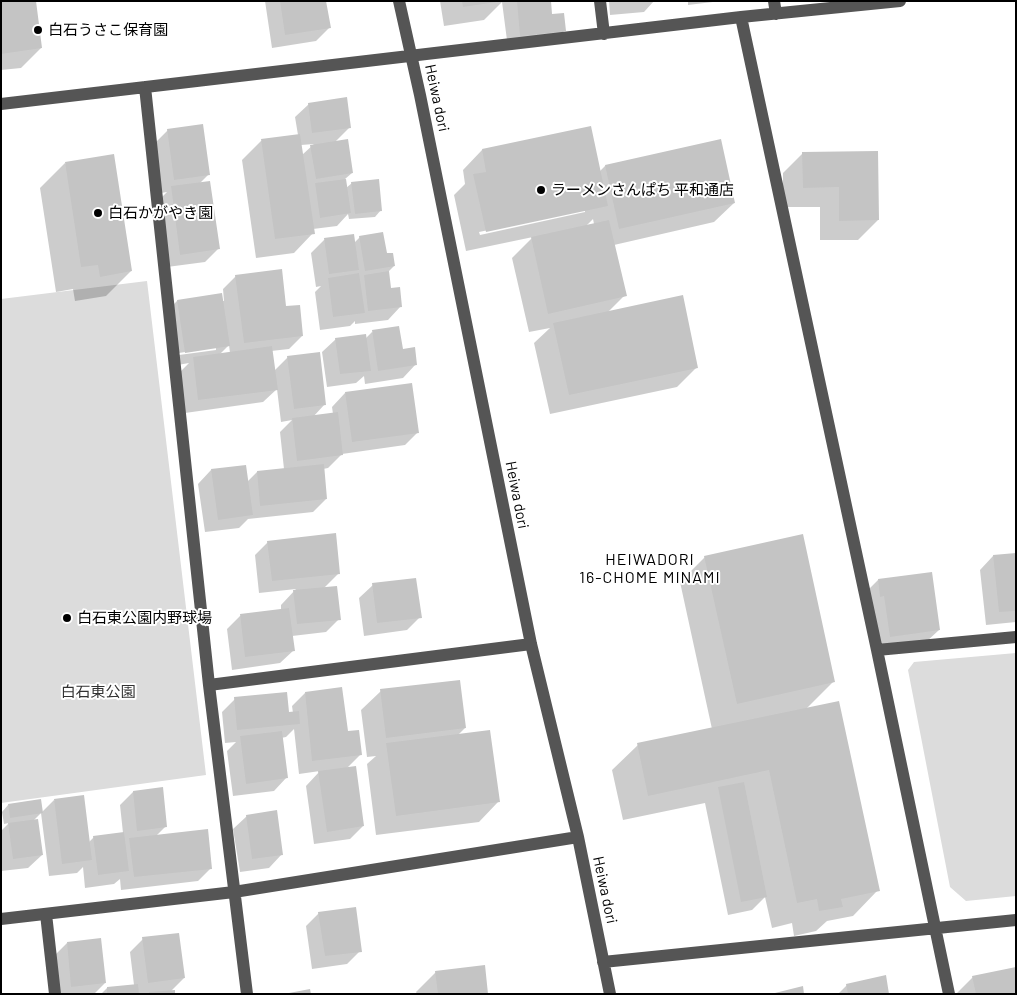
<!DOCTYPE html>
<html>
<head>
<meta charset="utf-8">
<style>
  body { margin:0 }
  #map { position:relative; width:1017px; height:995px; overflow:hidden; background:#fff; font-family:Barlow,sans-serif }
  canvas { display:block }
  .frame { position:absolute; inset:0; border:2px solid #000; pointer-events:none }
</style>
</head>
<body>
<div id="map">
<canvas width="1017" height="995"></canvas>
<div class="frame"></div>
</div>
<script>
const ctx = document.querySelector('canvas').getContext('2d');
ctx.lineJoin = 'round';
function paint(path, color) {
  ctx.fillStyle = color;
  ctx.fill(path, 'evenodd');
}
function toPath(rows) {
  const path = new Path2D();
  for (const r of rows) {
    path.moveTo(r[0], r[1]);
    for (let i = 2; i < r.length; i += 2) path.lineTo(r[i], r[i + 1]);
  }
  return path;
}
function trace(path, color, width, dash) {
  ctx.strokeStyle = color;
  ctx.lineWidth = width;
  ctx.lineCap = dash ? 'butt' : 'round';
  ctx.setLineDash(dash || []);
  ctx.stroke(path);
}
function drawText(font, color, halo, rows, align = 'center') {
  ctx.font = font + ' Barlow,"Noto Sans JP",sans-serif';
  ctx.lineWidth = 4;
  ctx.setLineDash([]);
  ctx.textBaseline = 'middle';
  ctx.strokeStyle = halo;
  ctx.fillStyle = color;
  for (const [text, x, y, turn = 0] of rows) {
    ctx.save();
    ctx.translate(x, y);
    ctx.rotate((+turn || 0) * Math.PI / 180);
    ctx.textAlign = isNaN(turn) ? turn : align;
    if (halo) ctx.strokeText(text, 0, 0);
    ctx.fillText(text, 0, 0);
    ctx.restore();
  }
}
const green = toPath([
  [147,281,206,775,1,803,1,299],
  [1016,653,1016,896,966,901,950,887,908,670,914,662]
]);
const shadow = toPath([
  [1,1,41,48,21,68,1,70],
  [265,1,325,1,330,27,316,41,272,48],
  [440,1,550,1,551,16,565,30,551,44,508,48,502,2,484,20,444,26],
  [609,1,654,1,644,12,610,15],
  [688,1,721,1,688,5],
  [309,104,350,127,334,143,352,173,345,179,346,188,352,183,381,210,375,217,349,219,348,214,337,226,313,229,313,233,294,253,256,258,242,160,261,141,298,135,295,117],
  [314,144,302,155,301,145],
  [590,127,599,172,605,166,720,140,734,203,714,222,614,245,625,295,608,312,696,368,677,387,550,414,534,343,550,328,529,332,512,258,533,237,466,251,454,195,465,184,463,170,482,150],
  [585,210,585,212,480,235,479,232],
  [593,219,594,224,586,226],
  [168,130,209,174,200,183,218,249,205,262,167,267,158,201,167,192,161,193,154,144],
  [803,153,878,220,858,240,820,240,820,207,783,207,783,173],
  [65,163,131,271,106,296,75,301,73,289,56,292,40,188],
  [360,237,386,255,394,266,388,272,390,289,401,306,388,320,355,324,355,321,350,326,320,330,315,292,321,286,316,287,311,253,324,240,354,243],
  [236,276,285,308,302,336,289,349,271,351,274,371,288,357,325,404,313,417,333,414,332,407,345,393,418,432,405,445,342,454,328,468,323,469,326,499,313,512,248,519,239,528,205,532,198,484,211,470,247,482,257,472,284,469,280,432,292,420,281,422,277,389,263,402,185,413,180,372,189,363,172,366,164,314,177,301,224,301,223,289],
  [229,345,230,353,219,355],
  [216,347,216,350,179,355,179,353],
  [372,332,402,350,416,364,403,378,365,384,364,376,356,383,327,387,322,352,336,339,365,339],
  [268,542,339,573,323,589,339,619,326,632,292,636,294,650,280,663,232,670,227,629,240,616,281,610,281,605,296,589,259,593,255,555],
  [1016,554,1016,622,986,625,980,570,993,556],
  [705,557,833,682,806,709,878,890,853,916,827,921,816,931,794,936,792,923,772,928,765,897,752,910,728,915,705,803,623,820,612,770,638,745,712,729,680,582],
  [878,580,939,630,925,643,877,650,865,593],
  [373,585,420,617,407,630,364,636,359,598],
  [381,691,465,728,457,736,498,802,479,822,376,835,367,764,376,756,367,757,361,710],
  [305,693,347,733,360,755,346,769,363,826,350,839,314,844,306,786,320,771,299,774,294,729,286,737,281,738,287,777,274,791,233,796,227,751,236,742,225,743,222,712,235,699,288,713,293,713,292,706],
  [162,789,166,826,156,836,211,868,198,881,121,890,120,879,114,884,85,888,83,867,77,873,49,876,41,813,34,820,42,855,28,868,1,871,1,831,9,823,4,824,2,812,8,805,41,813,54,800,89,842,94,837,123,833,120,805,133,792],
  [247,816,282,854,269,868,240,872,233,829],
  [319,913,360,951,347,964,312,969,306,926],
  [143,939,184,978,170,992,174,994,101,994,107,988,134,985,130,952],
  [67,943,105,983,94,994,58,994,54,956],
  [436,972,487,994,417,994,416,992],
  [973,977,1016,994,956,994],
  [847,985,888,994,838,994]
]);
const building = toPath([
  [1,1,36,1,42,48,1,54],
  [280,1,326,1,331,28,285,35],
  [462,1,497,1,497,2,463,7],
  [517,1,551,1,552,14,564,13,566,31,520,36],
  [347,97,351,128,312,133,308,103],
  [203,124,210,175,174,180,167,129],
  [591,126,608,206,486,232,473,174,486,172,482,149],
  [300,134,315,234,275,239,261,139],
  [348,139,353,173,316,179,310,145],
  [721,139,735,203,619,229,605,165],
  [878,151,879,220,839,221,839,187,803,188,802,152],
  [114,154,132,271,100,277,98,265,81,267,65,162],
  [346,179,351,213,320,218,315,183],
  [379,179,382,211,355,214,351,182],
  [210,181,220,249,180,255,171,186],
  [609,220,627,296,548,314,531,237],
  [383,232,387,253,393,253,395,266,365,271,359,236],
  [354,234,359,270,329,274,324,238],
  [282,269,286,306,300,305,303,336,244,343,235,275],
  [389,271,391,288,400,287,402,307,368,311,364,275],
  [359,273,365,313,333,317,328,278],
  [222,293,230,346,185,353,177,300],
  [683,295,698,368,569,395,553,323],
  [399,326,403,349,415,347,417,365,378,371,372,330],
  [366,334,371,371,340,374,335,338],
  [272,346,278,390,198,400,193,357],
  [320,352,326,405,294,409,287,356],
  [412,383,419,433,352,442,345,392],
  [338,412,343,455,297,461,292,418],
  [324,464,327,499,260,506,257,471],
  [246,465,253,515,218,520,211,469],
  [336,533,340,574,272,581,267,541],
  [803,534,835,682,737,704,704,556],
  [1016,553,1016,611,999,612,993,555],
  [932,572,940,630,890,637,884,596,880,597,878,579],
  [416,578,422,618,377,623,372,583],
  [337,586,341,620,297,624,293,590],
  [289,608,295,651,245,657,240,614],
  [460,680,466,728,386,738,380,689],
  [342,687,348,731,359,730,362,755,312,761,305,692],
  [287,692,289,712,299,711,300,724,237,730,234,697],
  [839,701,880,891,841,899,843,907,819,911,817,899,797,903,769,770,648,796,637,743],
  [490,730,500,802,396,816,386,743],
  [282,731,288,778,246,784,240,736],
  [356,766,364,826,327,832,318,771],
  [744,782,767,897,741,902,718,787],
  [163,787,167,827,137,831,133,791],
  [84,795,92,860,62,864,54,799],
  [41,799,43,813,10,818,8,804],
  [277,810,283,855,252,859,246,815],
  [38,819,43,855,13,859,8,823],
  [208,829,212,869,134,877,129,838],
  [124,832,129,871,98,875,93,836],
  [356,907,362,952,325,956,318,912],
  [179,933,185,978,148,983,142,937],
  [101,938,106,983,71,987,67,942],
  [485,965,488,994,438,994,435,971],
  [1016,967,1016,994,976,994,972,976],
  [886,975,889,994,848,994,846,984],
  [138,984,139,994,107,994,107,987],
  [803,986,804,994,775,994,775,993],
  [310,989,311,994,289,994,289,993],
  [175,990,175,994,149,994,149,992]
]);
const minor = toPath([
  [399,1,420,95,531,644,578,837,610,994],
  [600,1,604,34],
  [774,1,776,14],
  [741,17,877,650,949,994],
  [145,87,209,685,247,994],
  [1,104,741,17,900,1],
  [877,650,1016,637],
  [209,685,531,644],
  [46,914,55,994],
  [1,919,234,892,578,837],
  [603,962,1016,920]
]);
const markers = [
  [38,30,5,"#000"],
  [541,190,5,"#000"],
  [98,213,5,"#000"],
  [67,618,5,"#000"]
];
const poiNames = [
  ["白石うさこ保育園",48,30],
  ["ラーメンさんぱち 平和通店",551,190],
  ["白石かがやき園",108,213],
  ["白石東公園内野球場",77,618]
];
const streetNames = [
  ["Heiwa dori",437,98,78],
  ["Heiwa dori",517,495,79],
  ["Heiwa dori",605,890,78]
];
const parkNames = [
  ["白石東公園",98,692]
];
const neighbourhoodNames = [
  ["HEIWADORI",650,560],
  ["16-CHOME MINAMI",650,578]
];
paint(green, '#dcdcdc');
paint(shadow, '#0003');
paint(building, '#c4c4c4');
trace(minor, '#555', 12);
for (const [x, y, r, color] of markers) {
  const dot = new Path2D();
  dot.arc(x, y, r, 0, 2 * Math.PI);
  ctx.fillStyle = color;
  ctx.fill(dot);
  trace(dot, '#fff', 2);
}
drawText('15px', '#000', '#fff', poiNames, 'left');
drawText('15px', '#000', '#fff', streetNames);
drawText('15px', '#333', '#fff', parkNames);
ctx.letterSpacing = '1px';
drawText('16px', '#000', '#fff', neighbourhoodNames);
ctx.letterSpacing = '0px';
</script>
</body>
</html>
